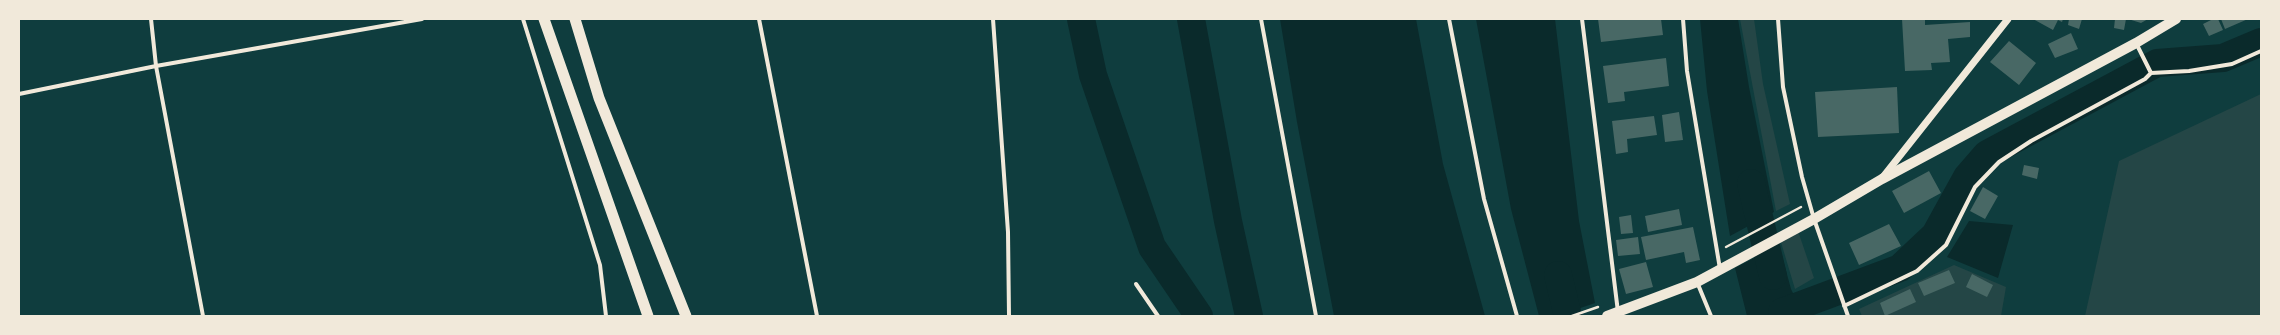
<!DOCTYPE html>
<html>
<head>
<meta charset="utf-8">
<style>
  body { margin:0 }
  #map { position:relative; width:2280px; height:335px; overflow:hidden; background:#0f3d3e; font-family:Quicksand,sans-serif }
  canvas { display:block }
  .frame { position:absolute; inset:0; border:20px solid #f1e9da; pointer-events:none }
</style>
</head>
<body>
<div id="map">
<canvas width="2280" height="335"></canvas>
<div class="frame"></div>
</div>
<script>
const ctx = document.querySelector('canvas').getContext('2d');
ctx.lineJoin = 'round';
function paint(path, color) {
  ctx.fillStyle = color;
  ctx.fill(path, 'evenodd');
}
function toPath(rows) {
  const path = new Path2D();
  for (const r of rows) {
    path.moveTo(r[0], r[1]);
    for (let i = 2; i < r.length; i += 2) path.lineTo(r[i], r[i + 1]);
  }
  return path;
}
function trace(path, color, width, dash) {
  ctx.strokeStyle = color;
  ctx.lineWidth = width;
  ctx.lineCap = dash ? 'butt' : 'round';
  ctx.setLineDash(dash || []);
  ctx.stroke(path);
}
const green = toPath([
  [1740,19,1754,19,1763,84,1790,204,1776,211],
  [2261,94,2261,316,2085,316,2119,161],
  [1798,231,1814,278,1795,289,1780,239],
  [1954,265,2006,287,2001,316,1862,316,1859,309]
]);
const water = toPath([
  [1280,19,1416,19,1443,164,1485,316,1334,316,1297,122],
  [1476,19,1555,19,1579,221,1595,303,1557,316,1539,316,1511,209],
  [1700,19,1738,19,1749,87,1774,212,1730,236,1707,91],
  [1969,221,2013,225,1998,278,1947,257],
  [1779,245,1791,289,1804,316,1747,316,1735,268]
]);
const river = toPath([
  [1081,19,1093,75,1152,247,1199,316],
  [1191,19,1228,221,1249,316],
  [1751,183,1773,276],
  [1558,275,1568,316],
  [1782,312,1900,268,1935,235,1967,177,1987,154,2157,63,2223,58,2261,42]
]);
const building = toPath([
  [1598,19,1661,19,1663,35,1601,42],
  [1902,19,1925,19,1925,25,1970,22,1970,37,1948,39,1950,62,1931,63,1932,70,1905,71],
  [2033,19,2063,19,2062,22,2058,20,2053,30],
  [2069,19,2082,19,2079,29,2068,25],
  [2115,19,2126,19,2124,30,2114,28],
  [2128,19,2148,19,2141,23],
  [2213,19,2218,19,2223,30,2209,36,2203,24],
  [2221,19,2248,19,2225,29],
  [2071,33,2078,49,2055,58,2048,44],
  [2009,41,2036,63,2019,85,1990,62],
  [1666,58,1669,86,1624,92,1625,101,1608,103,1603,66],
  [1897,87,1899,133,1818,137,1815,92],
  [1679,112,1683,140,1665,142,1662,115],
  [1654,116,1657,135,1627,139,1628,152,1616,154,1612,121],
  [2024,165,2039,168,2037,179,2022,175],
  [1929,171,1941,193,1904,213,1892,191],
  [1983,187,1998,196,1985,219,1970,211],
  [1679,209,1682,225,1648,232,1645,216],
  [1631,215,1633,233,1621,234,1619,217],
  [1889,224,1901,246,1859,265,1849,243],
  [1693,227,1700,260,1686,263,1684,252,1646,260,1641,237],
  [1638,237,1640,254,1618,256,1616,240],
  [1646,262,1653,287,1626,294,1619,269],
  [1949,270,1955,283,1924,296,1918,283],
  [1972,274,1993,285,1987,297,1966,287],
  [1910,289,1916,302,1885,316,1880,303]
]);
const path = toPath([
  [1726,247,1801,207],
  [1572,316,1598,307]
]);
const minor = toPath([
  [151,19,156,66,203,316],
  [523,19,600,265,606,316],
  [759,19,817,316],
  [993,19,1008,232,1009,316],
  [1261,19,1316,316],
  [1449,19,1484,199,1517,316],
  [1582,19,1618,312],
  [1683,19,1687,71,1720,269],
  [1778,19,1783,87,1802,177,1814,219,1848,316],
  [2136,43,2151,73],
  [19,94,156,66,422,19],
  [1697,282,1711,316],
  [1136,284,1158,316],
  [1844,306,1917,271,1946,245,1975,187,1999,162,2031,141,2145,79,2151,73,2189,71,2232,64,2261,51]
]);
const tertiary = toPath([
  [1883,177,2008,19]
]);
const primary = toPath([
  [1607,316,1697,282,1814,219,1882,179,2136,43,2176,19]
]);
const trunk = toPath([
  [544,19,648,316],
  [575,19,599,98,686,316]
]);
paint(green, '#244646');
paint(water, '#0a2a2b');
trace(river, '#0a2a2b', 28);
paint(building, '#486865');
trace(path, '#f1e9da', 2.5);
trace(minor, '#f1e9da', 4);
trace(tertiary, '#f1e9da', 7);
trace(primary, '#f1e9da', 10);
trace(trunk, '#f1e9da', 11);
</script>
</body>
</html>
